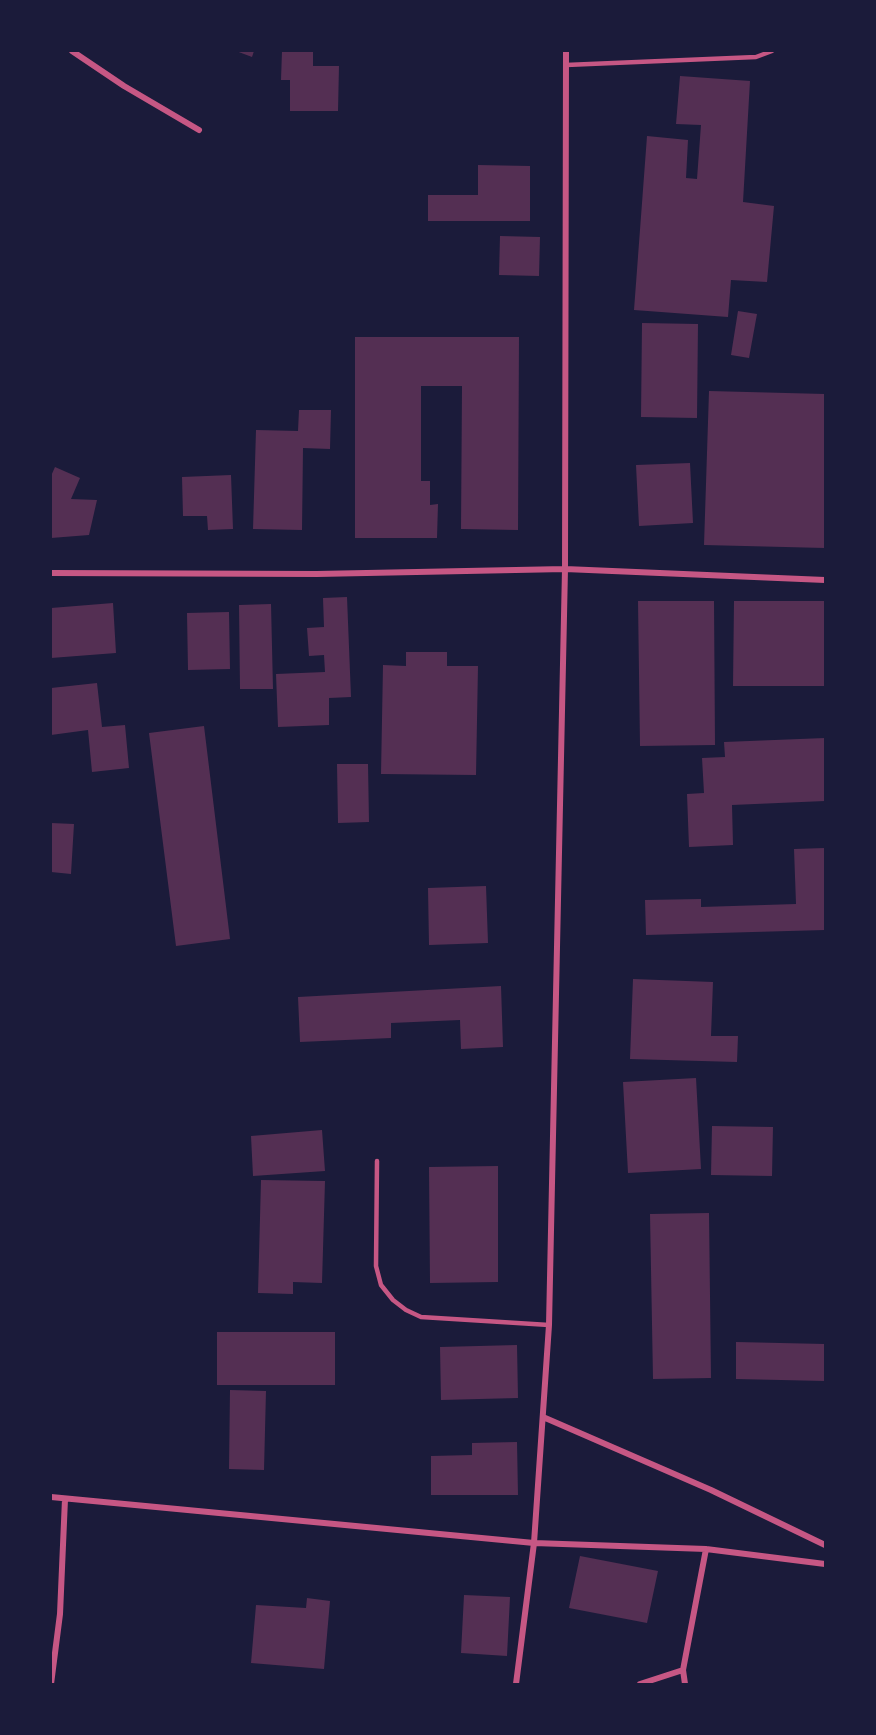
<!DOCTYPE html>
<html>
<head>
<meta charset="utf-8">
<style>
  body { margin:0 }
  #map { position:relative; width:876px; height:1735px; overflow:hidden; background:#1b1b3a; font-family:"Source Serif 4",serif }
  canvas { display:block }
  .frame { position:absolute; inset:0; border:52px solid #1b1b3a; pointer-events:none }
</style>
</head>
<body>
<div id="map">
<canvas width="876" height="1735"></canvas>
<div class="frame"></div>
</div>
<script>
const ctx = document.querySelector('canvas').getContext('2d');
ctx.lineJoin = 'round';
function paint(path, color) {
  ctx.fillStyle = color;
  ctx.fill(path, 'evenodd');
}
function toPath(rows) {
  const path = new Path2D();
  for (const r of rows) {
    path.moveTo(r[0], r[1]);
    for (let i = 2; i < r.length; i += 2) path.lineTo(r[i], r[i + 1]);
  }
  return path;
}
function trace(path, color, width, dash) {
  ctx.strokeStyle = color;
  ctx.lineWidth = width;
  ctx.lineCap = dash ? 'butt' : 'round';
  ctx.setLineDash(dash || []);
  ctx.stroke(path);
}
const building = toPath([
  [236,51,254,51,252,57],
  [282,51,313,51,313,66,339,66,338,111,290,111,290,80,281,80],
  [680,76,750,81,743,202,774,206,767,282,731,280,728,317,634,310,647,136,688,140,686,178,697,179,701,125,676,124],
  [478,165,530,166,530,221,428,221,428,195,478,195],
  [500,236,540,237,539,276,499,275],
  [738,311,757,314,749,358,731,355],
  [642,323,698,324,697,418,641,417],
  [355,337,519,337,518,530,461,529,462,386,421,386,421,481,430,481,430,505,438,504,437,538,355,538],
  [709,391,825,394,825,548,704,545],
  [299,410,331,410,330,449,303,448,302,530,253,529,256,430,298,431],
  [690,463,693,523,639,526,636,465],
  [55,467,80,478,71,499,97,500,89,535,51,538,51,476],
  [231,475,233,529,208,530,207,516,183,516,182,477],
  [347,597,351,697,329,698,329,725,278,727,276,674,325,672,324,655,309,656,307,628,324,627,323,598],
  [638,601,714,601,715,745,640,746],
  [734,601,825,601,825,686,733,686],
  [113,603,116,653,51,658,51,608],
  [271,604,273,689,240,689,239,605],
  [229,612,230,669,188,670,187,613],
  [406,652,447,652,447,666,478,666,476,775,381,774,383,665,406,666],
  [97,683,102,727,125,725,129,768,92,772,88,730,51,735,51,688],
  [204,726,230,939,176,946,149,733],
  [825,738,825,801,732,805,733,845,689,847,687,794,704,793,702,758,725,757,724,742],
  [337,764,368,764,369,822,338,823],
  [51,823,74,824,71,874,51,872],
  [825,848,825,930,646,935,645,900,701,899,701,907,796,904,794,849],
  [486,886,488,943,429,945,428,888],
  [633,979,713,982,711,1036,738,1036,737,1062,630,1059],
  [501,986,503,1047,461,1049,460,1020,391,1023,391,1038,300,1042,298,997],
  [696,1078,701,1169,628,1173,623,1082],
  [712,1126,773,1127,772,1176,711,1175],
  [322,1130,325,1171,253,1176,251,1136],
  [498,1166,498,1282,430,1283,429,1167],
  [261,1180,325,1181,322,1283,293,1282,293,1294,258,1293],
  [709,1213,711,1378,653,1379,650,1214],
  [217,1332,335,1332,335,1385,217,1385],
  [736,1342,825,1344,825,1381,736,1379],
  [517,1345,518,1398,441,1400,440,1347],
  [230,1390,266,1391,264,1470,229,1469],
  [517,1442,518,1495,431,1495,431,1456,472,1455,472,1443],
  [580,1556,658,1571,647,1623,569,1608],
  [464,1595,510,1597,507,1656,461,1653],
  [307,1598,330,1601,324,1669,251,1663,256,1605,306,1608]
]);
const service = toPath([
  [566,65,756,57,772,51],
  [377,1161,376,1266,381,1285,393,1300,406,1310,421,1317,549,1325]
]);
const minor = toPath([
  [72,51,124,86,199,130],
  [51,573,317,574,565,569,825,580],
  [543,1417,711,1490,825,1545],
  [51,1497,534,1543,706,1549,825,1564],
  [51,1684,60,1614,65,1499],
  [516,1684,534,1543,549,1325,565,569,566,51],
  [640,1684,683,1670],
  [685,1684,683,1670,706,1549]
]);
paint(building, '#542f53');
trace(service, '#c65784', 4.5);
trace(minor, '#c65784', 6);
</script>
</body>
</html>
